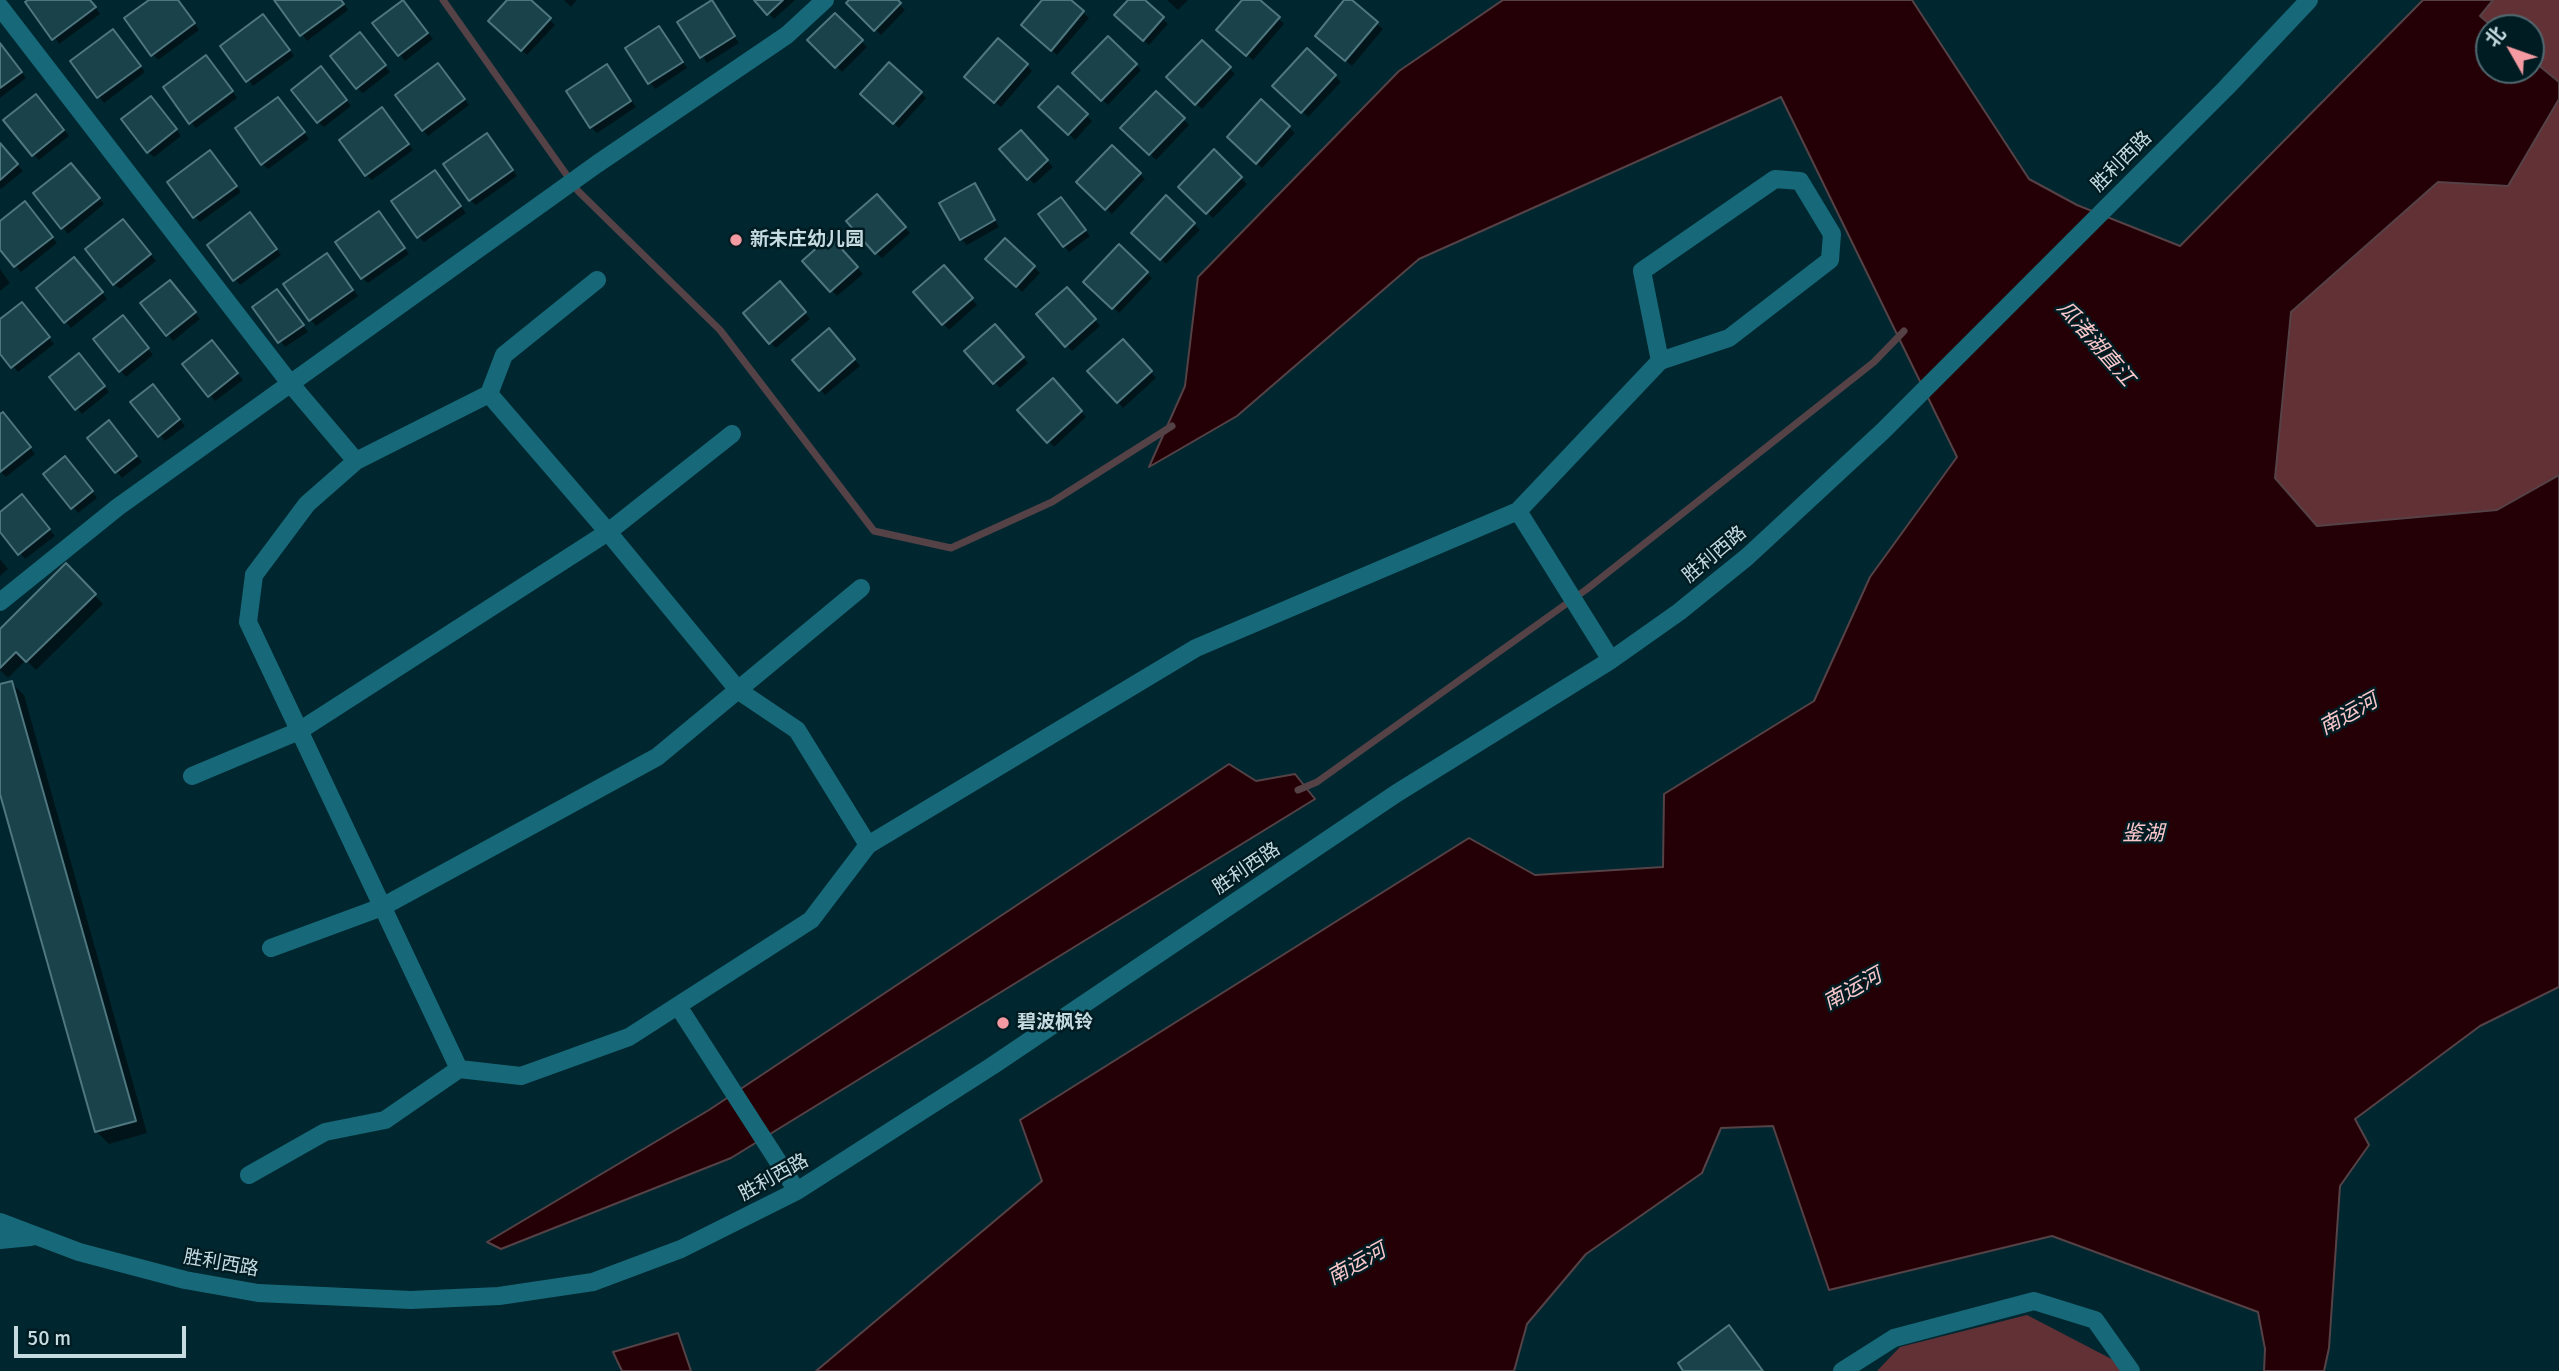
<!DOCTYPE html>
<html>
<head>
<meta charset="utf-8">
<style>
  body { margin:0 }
  #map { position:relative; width:2559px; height:1371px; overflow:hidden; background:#00272f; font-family:Signika,"Noto Sans SC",sans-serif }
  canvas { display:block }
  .north { position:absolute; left:2475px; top:14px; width:70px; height:70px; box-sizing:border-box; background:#001c23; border:2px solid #4f686f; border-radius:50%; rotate:310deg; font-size:19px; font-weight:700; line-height:28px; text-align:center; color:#c6dbe0 }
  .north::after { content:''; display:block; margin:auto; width:24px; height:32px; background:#f49aa2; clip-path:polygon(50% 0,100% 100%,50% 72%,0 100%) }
  .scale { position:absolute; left:14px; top:1326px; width:172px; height:32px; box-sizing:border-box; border:4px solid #c6dbe0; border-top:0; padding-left:9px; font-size:21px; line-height:24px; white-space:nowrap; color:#c6dbe0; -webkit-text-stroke:5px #001c23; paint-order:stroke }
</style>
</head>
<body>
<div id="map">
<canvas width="2559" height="1371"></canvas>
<div class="north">北</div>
<div class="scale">50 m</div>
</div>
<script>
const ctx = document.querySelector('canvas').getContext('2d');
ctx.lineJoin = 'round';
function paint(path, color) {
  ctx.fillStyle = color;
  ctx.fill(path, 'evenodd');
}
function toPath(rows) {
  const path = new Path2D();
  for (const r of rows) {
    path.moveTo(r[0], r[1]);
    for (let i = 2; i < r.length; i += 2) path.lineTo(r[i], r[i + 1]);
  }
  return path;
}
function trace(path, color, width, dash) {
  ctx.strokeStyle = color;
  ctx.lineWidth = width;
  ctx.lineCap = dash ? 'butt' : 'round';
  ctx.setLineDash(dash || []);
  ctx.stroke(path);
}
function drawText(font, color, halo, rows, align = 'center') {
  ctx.font = font + ' Signika,"Noto Sans SC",sans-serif';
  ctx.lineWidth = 5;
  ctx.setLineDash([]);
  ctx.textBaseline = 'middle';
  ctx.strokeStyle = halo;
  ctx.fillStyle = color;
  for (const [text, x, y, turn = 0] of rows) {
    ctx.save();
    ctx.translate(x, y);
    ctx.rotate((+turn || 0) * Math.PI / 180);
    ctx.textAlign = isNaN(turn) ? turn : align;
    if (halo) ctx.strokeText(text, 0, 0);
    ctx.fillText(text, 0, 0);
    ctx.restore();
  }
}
const green = toPath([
  [2493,0,2559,0,2559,82,2531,59,2531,28,2494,28,2480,16],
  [2559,99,2559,475,2497,510,2317,526,2275,478,2291,312,2438,182,2508,186],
  [2027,1315,2123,1365,2127,1371,1877,1371,1900,1347]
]);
const water = toPath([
  [1503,0,1912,0,2029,179,2077,205,2180,246,2423,0,2493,0,2480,16,2494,28,2489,28,2489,70,2531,70,2531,59,2559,82,2559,99,2508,186,2438,182,2291,312,2275,478,2317,526,2497,510,2559,475,2559,987,2480,1026,2355,1119,2369,1145,2340,1186,2329,1348,2324,1371,2264,1371,2265,1349,2258,1312,2052,1236,1829,1290,1773,1126,1721,1128,1702,1173,1586,1254,1527,1324,1514,1371,816,1371,1042,1181,1020,1120,1469,838,1535,875,1663,867,1664,794,1814,701,1870,577,1957,457,1781,97,1419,259,1237,416,1149,467,1185,386,1198,277,1399,71,1503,0],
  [1229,764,1256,781,1295,774,1315,799,731,1158,501,1249,487,1242,709,1110,1229,764],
  [678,1333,691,1371,622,1371,613,1352,678,1333]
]);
const shadow = toPath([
  [31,0,90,0,100,14,59,44],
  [152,0,177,0,199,30,158,60,153,54],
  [276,0,341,0,348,10,307,41],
  [509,0,528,0,555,25,527,55,490,21],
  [564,0,577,0,571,7],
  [756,0,795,0,774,19],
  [851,0,895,0,905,10,881,35,848,3],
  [1044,0,1068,0,1089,18,1057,55,1029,30],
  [1130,0,1142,0,1168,24,1149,45,1117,15],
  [1167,0,1188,0,1178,10],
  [1244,0,1258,0,1284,24,1253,60,1224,35],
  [1347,0,1383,29,1352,66,1323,41],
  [711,2,739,43,707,63,680,22],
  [408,7,433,39,405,61,375,23],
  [835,15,867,47,842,72,810,40],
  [269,22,294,56,253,86,223,46],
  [659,28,687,68,655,89,627,48],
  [118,37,145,72,104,103,72,62],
  [1108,38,1141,70,1108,105,1075,73],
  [365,40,390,72,363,93,357,88],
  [1202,42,1235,74,1202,109,1169,77],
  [0,43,26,78,0,98],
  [1307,51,1341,82,1308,117,1275,86],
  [212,63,237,98,196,128,191,122],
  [889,64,926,98,899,128,862,94],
  [1027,65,1032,71,1001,107,972,83],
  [607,66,636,107,597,133,591,127],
  [444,71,469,105,428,136,423,130],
  [326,74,351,106,324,127,318,122],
  [1058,89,1092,121,1075,140,1041,107],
  [1156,93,1189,125,1156,160,1123,128],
  [42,102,69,136,39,160,33,154],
  [1261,102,1295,133,1262,168,1229,137],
  [157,104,181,136,154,157,148,152],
  [284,104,309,139,268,169,262,164],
  [387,115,413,150,372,180,366,175],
  [1020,132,1053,167,1034,184,1002,149],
  [487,135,517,176,476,205,470,200],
  [0,144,23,171,1,189,0,188],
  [1112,147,1145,179,1112,214,1079,182],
  [210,152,241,192,200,222,195,217],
  [1214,152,1247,184,1213,218,1180,187],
  [77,170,104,204,68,234,35,194],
  [435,172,466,213,424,242,419,237],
  [974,186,999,227,967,245,961,239],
  [1167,198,1200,230,1166,264,1134,233],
  [882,201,910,233,882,258,876,253],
  [1066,205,1090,236,1069,252,1064,246],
  [30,209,57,243,21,272,0,247,0,223],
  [379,213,409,254,368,283,362,278],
  [256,220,281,255,240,285,235,279],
  [129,227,156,261,120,289,114,284],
  [1005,240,1040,273,1022,292,988,259],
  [836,244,863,274,837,296,805,261],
  [1119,247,1152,278,1119,313,1086,282],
  [327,256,358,296,316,326,311,320],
  [80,265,107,299,71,328,38,288],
  [0,269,10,283,0,291],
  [949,273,977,305,949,330,916,292],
  [175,287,200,319,173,341,143,304],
  [785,289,810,319,776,348,771,343],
  [1072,295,1100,326,1072,351,1066,345],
  [283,297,308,332,285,347,255,307],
  [27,309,54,344,18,372,0,351,0,321],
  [128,323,153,355,126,377,95,340],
  [1001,332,1028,363,1000,388,967,351],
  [834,336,860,366,825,395,820,389],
  [1123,341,1156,378,1123,408,1090,371],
  [217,348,243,380,215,401,185,364],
  [84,361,109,392,82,414,77,408],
  [1053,381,1086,417,1054,447,1020,410],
  [158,392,185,426,165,441,133,402],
  [0,416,8,420,35,454,6,477,0,471],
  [115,428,142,462,122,478,90,438],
  [71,464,97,498,78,513,46,474],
  [27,502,55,536,25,559,0,529,0,514],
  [0,559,8,569,0,576],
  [66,566,103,604,36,670,26,660,8,678,0,670,0,631],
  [12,683,24,695,147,1133,109,1144,97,1132,0,788,0,686],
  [1729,1327,1764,1371,1685,1371]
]);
const stream = toPath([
  [443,0,578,191,720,330,874,531,951,548,1052,502,1172,426],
  [1298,790,1317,782,1587,589,1874,362,1904,331]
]);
const building = toPath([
  [28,0,90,0,96,7,52,40,25,2,28,0],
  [149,0,178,0,195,23,151,56,124,18,149,0],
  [274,0,341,0,344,4,300,36,274,0],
  [403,0,428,33,398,56,372,23,403,0],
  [507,0,531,0,551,18,521,51,488,21,507,0],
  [712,0,735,36,700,58,677,22,712,0],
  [754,0,783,0,767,15,754,0],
  [849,0,898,0,901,3,874,31,846,3,849,0],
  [1042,0,1071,0,1084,11,1051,51,1021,25,1042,0],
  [1128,0,1145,0,1164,17,1143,41,1114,15,1128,0],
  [1242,0,1260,0,1280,17,1246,56,1216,30,1242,0],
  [1344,0,1352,0,1378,22,1345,61,1315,36,1344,0],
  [835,13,863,40,835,68,807,40,835,13],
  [263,14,290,50,246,82,220,46,263,14],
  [659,26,683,62,648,84,625,48,659,26],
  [113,29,141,66,97,98,70,61,113,29],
  [360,32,386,65,356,89,330,56,360,32],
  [1108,36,1137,64,1101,101,1072,73,1108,36],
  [998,38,1028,64,994,103,964,77,998,38],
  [1202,40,1231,67,1195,105,1166,77,1202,40],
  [0,43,22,72,0,88,0,43],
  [1307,48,1336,75,1301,113,1272,86,1307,48],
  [206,55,233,91,189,124,163,87,206,55],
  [889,62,922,92,893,124,860,94,889,62],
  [438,63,465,99,422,131,395,95,438,63],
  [607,64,631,101,590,128,566,91,607,64],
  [321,66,347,100,317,123,291,90,321,66],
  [1058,86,1088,114,1068,135,1038,107,1058,86],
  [1156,91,1185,118,1149,155,1120,128,1156,91],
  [36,94,64,130,32,156,3,120,36,94],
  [151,96,177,129,147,153,121,119,151,96],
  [278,97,305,132,261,165,235,128,278,97],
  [1261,99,1290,126,1256,164,1227,137,1261,99],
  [382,107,409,144,365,176,339,140,382,107],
  [1021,130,1048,160,1027,180,999,149,1021,130],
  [487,133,513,170,469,201,443,164,487,133],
  [0,143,18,164,0,180,0,143],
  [1112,145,1141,173,1105,210,1076,182,1112,145],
  [1214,149,1242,177,1206,214,1178,187,1214,149],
  [210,150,237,186,193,218,167,182,210,150],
  [71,163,100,198,61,229,33,193,71,163],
  [435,170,461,206,417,238,391,201,435,170],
  [975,183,995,220,960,240,939,203,975,183],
  [877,194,906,227,875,254,846,221,877,194],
  [1166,195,1195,223,1160,260,1131,233,1166,195],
  [1061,197,1086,230,1063,247,1038,214,1061,197],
  [25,201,53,237,14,267,0,250,0,221,25,201],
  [379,211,405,248,361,279,335,242,379,211],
  [250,212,277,249,233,281,207,245,250,212],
  [123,219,151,254,113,285,85,249,123,219],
  [830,236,858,267,830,292,802,261,830,236],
  [1005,238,1035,266,1016,287,985,259,1005,238],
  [1119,244,1148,272,1112,309,1083,282,1119,244],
  [327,253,353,290,309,321,283,284,327,253],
  [74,257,103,292,64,323,36,288,74,257],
  [944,265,973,298,942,325,913,292,944,265],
  [170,280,196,312,166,336,140,303,170,280],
  [780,281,806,312,769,344,743,313,780,281],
  [1067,287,1096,319,1065,347,1036,314,1067,287],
  [277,289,304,325,278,343,252,307,277,289],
  [22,302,50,337,11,368,0,354,0,319,22,302],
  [123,315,149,348,119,372,93,339,123,315],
  [995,324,1024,357,993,384,964,351,995,324],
  [829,328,855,359,819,391,792,360,829,328],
  [1123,339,1152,371,1117,403,1087,371,1123,339],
  [212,340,238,373,208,397,182,364,212,340],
  [79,353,105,386,75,410,49,377,79,353],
  [1053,378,1082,411,1047,443,1017,410,1053,378],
  [153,384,180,419,158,437,130,402,153,384],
  [3,412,31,447,0,472,0,414,3,412],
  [109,420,137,456,115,473,87,438,109,420],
  [65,456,93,491,71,509,43,474,65,456],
  [22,494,50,529,18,555,0,532,0,512,22,494],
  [66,563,96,594,26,662,16,652,0,668,0,629,66,563],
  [12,681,136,1121,95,1132,0,794,0,684,12,681],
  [1729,1325,1763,1371,1683,1371,1678,1363,1729,1325]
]);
const minor = toPath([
  [0,7,289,382,356,461],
  [489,394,608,532,739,691,797,730,868,845,811,920,629,1037,521,1076,459,1069,248,622,254,575,307,504,356,461,489,394],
  [489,394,504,355,597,280],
  [1518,511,1611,660],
  [0,602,118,507,597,164,787,35,825,0],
  [192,776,299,731,608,532,732,434],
  [868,845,1196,648,1518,511,1660,361,1729,338,1830,260,1832,234,1800,181,1775,179,1642,271,1660,361],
  [271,948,382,907,657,757,861,588],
  [678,1006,797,1191],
  [249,1175,325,1132,385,1120,459,1069],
  [0,1222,79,1252,185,1280,258,1293,411,1300,499,1296,593,1282,681,1249,797,1191,992,1066,1397,793,1611,660,1679,612,1747,557,1883,431,2226,88,2309,0],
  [0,1240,31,1237],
  [1842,1371,1894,1338,2034,1301,2095,1320,2131,1371]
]);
const markers = [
  [736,240,7,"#f49aa2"],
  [1003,1023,7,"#f49aa2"]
];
const streetNames = [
  ["胜利西路",2122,162,-45],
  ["胜利西路",1715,555,-40],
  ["胜利西路",1247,869,-34],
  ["胜利西路",774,1178,-29],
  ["胜利西路",221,1264,10]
];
const poiNames = [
  ["新未庄幼儿园",750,240],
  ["碧波枫铃",1017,1023]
];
const waterNames = [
  ["瓜渚湖直江",2095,344,49],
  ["南运河",2349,715,-29],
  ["鉴湖",2143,834],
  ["南运河",1853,990,-29],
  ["南运河",1357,1265,-29]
];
paint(green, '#623136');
paint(water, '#240006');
trace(water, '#554247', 2);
paint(shadow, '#0007');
trace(stream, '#554247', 7);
paint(building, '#1a424b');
trace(building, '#4f7780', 2);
trace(minor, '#176979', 18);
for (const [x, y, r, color] of markers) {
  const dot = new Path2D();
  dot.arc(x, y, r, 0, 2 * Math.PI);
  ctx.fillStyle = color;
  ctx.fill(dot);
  trace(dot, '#001c23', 2.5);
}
drawText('19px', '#c6dbe0', '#001c23', streetNames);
drawText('bold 19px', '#c6dbe0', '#001c23', poiNames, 'left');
drawText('italic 21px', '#fac7ca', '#001c23', waterNames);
</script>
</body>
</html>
